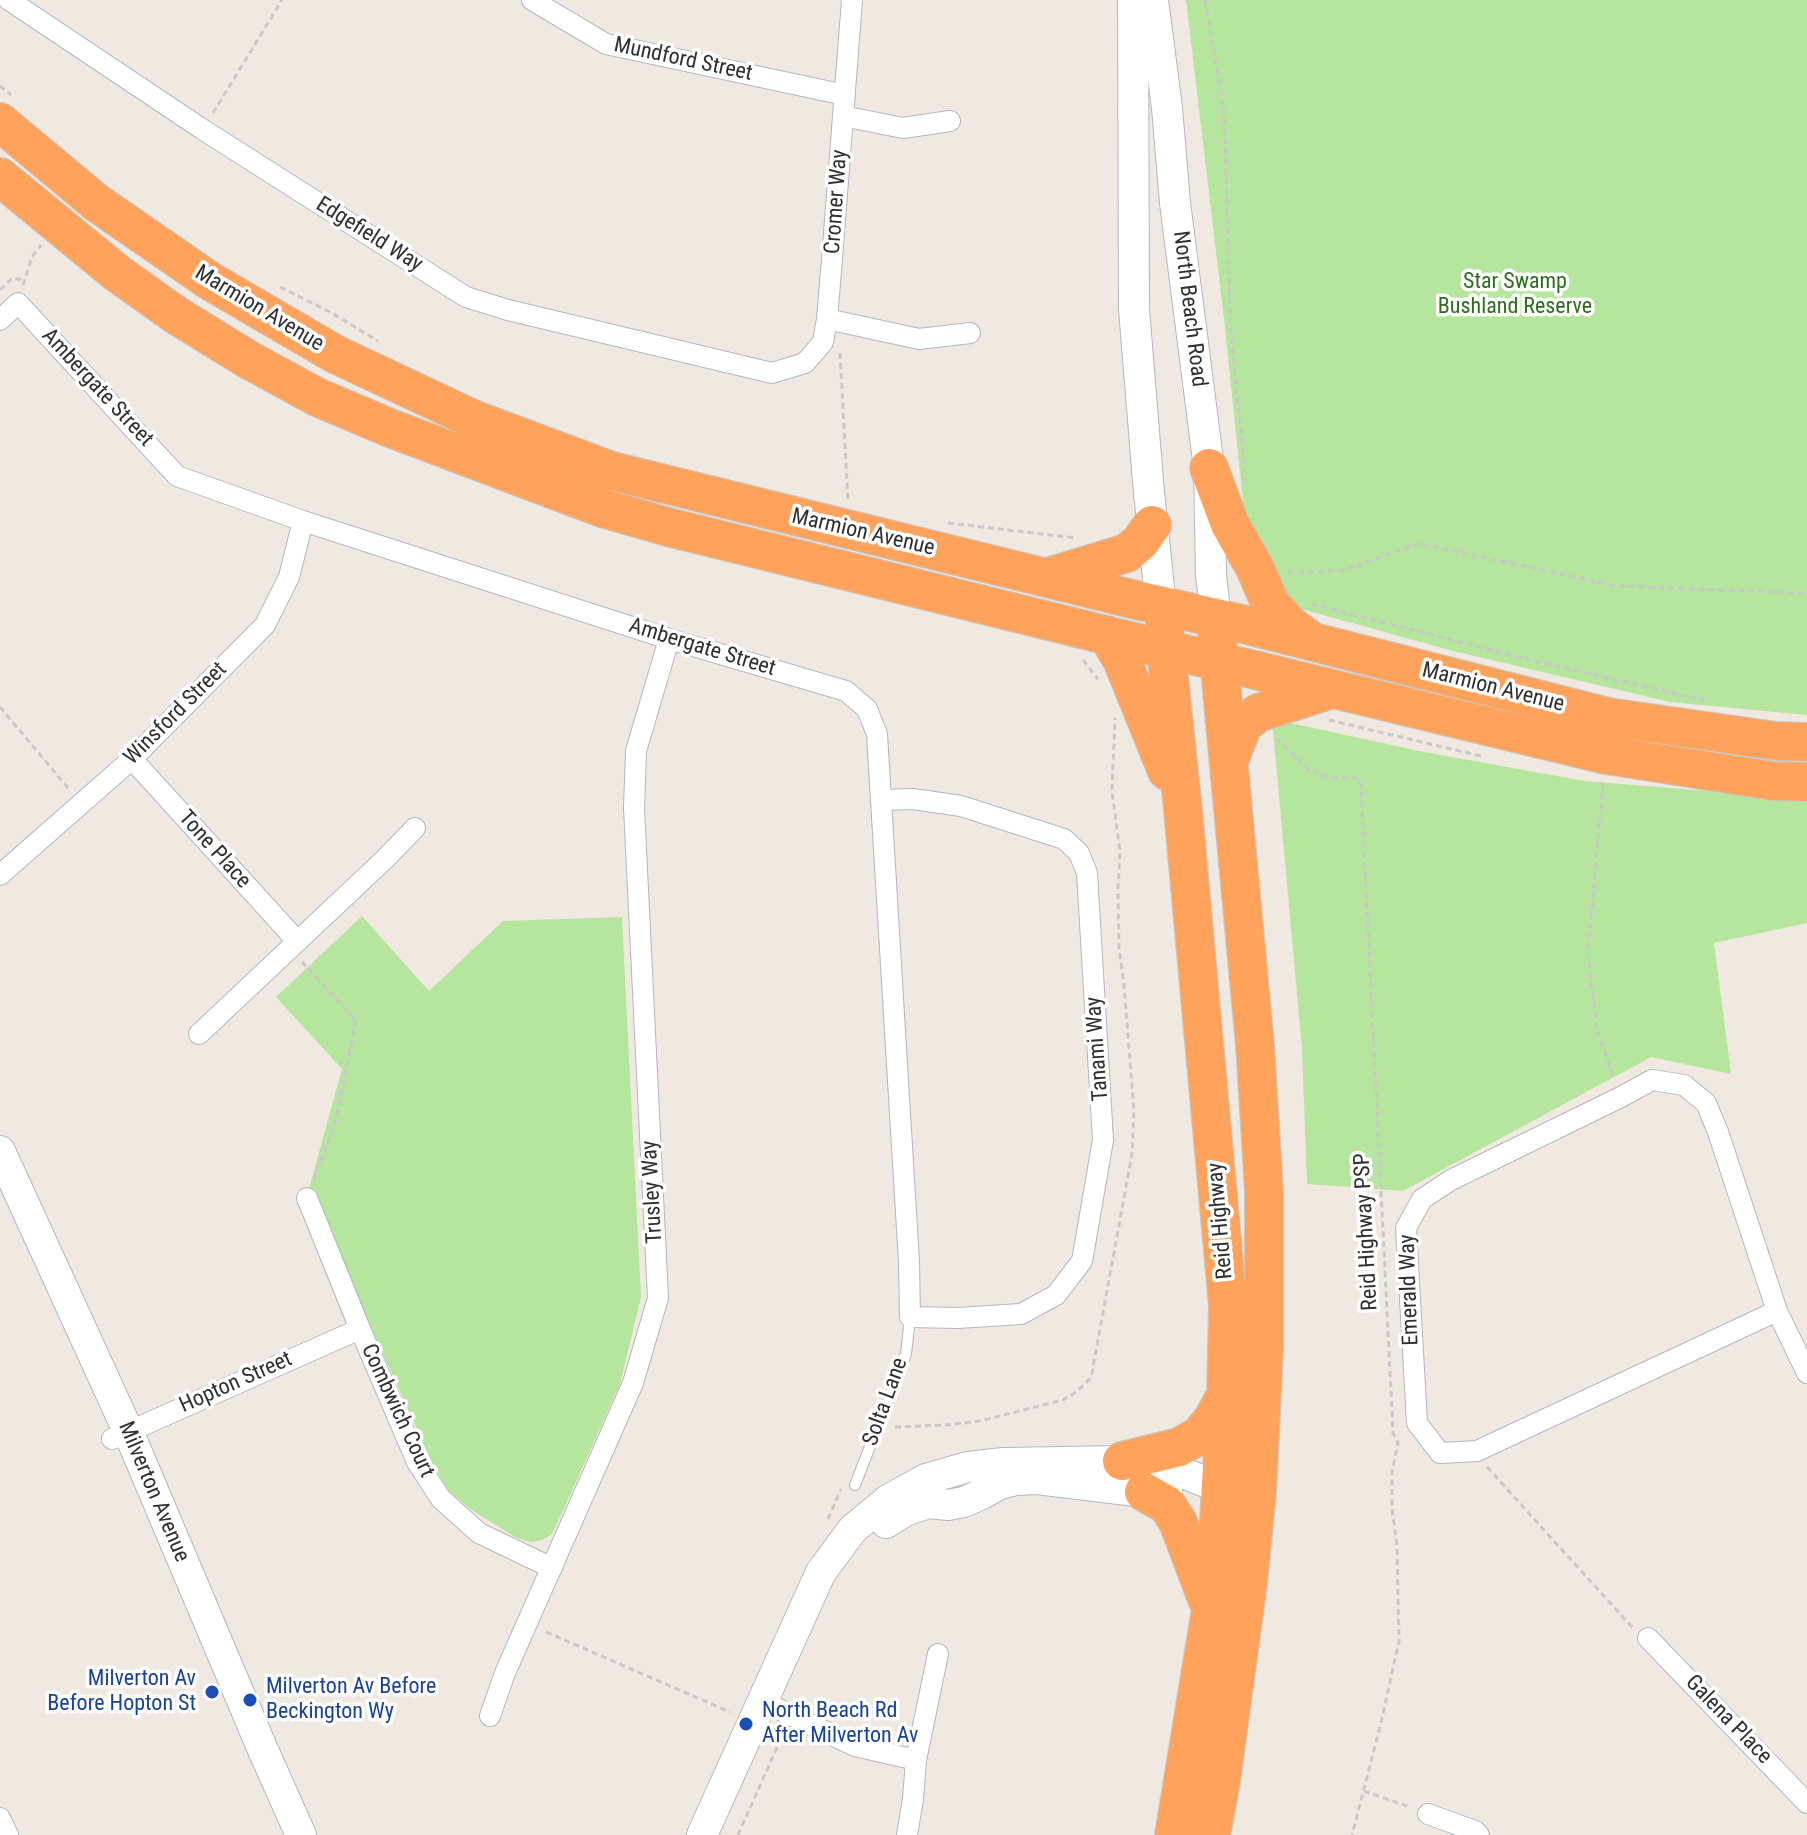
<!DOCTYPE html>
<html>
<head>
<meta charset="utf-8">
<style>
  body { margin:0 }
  canvas { display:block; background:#efe9e1 }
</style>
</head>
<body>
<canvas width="1807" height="1835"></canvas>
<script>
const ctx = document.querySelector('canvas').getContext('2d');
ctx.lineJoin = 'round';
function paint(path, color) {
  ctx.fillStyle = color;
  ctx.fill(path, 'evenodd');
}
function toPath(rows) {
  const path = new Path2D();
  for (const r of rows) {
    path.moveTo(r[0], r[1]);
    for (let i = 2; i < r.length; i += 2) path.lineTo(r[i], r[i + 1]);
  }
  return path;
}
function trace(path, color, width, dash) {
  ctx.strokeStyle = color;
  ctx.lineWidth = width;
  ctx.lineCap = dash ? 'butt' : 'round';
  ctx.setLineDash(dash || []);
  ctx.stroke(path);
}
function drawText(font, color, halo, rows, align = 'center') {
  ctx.font = font + ' "Roboto Condensed",sans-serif';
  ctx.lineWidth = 7;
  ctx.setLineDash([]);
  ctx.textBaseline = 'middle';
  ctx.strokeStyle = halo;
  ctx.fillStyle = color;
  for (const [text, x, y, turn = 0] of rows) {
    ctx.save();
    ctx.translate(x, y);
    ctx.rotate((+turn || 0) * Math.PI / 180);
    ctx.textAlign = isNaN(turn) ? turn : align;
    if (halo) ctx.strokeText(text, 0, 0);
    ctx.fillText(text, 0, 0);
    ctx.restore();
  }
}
const green = toPath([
  [1186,0,1807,0,1807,715,1670,702,1453,651,1298,608,1271,581,1246,529,1224,319],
  [1272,719,1419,751,1584,781,1807,799,1807,923,1714,943,1731,1074,1651,1057,1403,1191,1307,1184,1302,1049],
  [362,916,429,991,503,921,622,917,641,1297,620,1384,556,1526,551,1535,542,1540,531,1542,517,1538,470,1509,449,1491,433,1465,309,1189,342,1069,276,997]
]);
const path = toPath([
  [1205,0,1224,111,1231,336,1246,482],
  [0,86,11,95],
  [213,113,282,0],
  [23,285,32,257,41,245],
  [280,287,330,312,378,341],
  [0,290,11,279,25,279],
  [840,353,848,501],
  [948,523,1076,538],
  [1288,572,1342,571,1418,543,1616,586,1807,593],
  [1312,604,1522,658,1705,700],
  [1083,660,1098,679],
  [0,707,68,788],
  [1329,720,1485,757],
  [1276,738,1311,771,1333,778,1357,778,1361,786,1393,1433,1398,1443,1392,1472,1392,1508,1397,1546,1399,1641,1381,1723,1352,1835],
  [1603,783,1588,951,1597,1030,1614,1079],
  [302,962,356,1020,335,1124,314,1180],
  [895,1427,947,1425,980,1421,1031,1408,1063,1400,1076,1392,1091,1378,1132,1154,1134,1111,1124,985,1119,948,1118,889,1120,852,1112,791,1115,718],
  [1487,1467,1632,1627],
  [828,1519,841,1489],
  [546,1632,730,1712],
  [1364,1791,1410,1807],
  [738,1835,783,1734]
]);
const lane = toPath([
  [855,1485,906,1354,910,1317]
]);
const street = toPath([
  [9,0,202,129,466,297,508,310,772,373,805,363,823,342,827,319,832,259,852,0],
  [532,0,606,44,845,95],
  [843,116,903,128,950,121],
  [827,319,919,339,970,333],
  [0,320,18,303,177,476,303,521,669,639,846,691,867,709,877,734,909,1262,910,1317,958,1318,1021,1314,1056,1295,1082,1261,1103,1140,1087,873,1079,853,1064,839,961,806,913,799,881,800],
  [132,759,297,941],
  [0,875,132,759,265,625,289,577,303,521],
  [199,1034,385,859,415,828],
  [307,1198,360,1329,417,1462,441,1499,479,1533,552,1568],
  [1777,1311,1477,1451,1440,1453,1417,1423,1406,1228,1422,1199,1451,1180,1621,1097,1652,1080,1684,1085,1706,1103,1718,1132,1777,1311,1807,1373],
  [112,1439,360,1329],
  [1648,1638,1807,1803],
  [762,1701,855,1746,916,1760],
  [490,1716,505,1673,633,1383,658,1298,634,808,636,751,669,639],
  [1428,1814,1475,1831,1479,1835],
  [0,1818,8,1835],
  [907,1835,913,1799,916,1760,938,1654]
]);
const secondary = toPath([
  [1133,0,1134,309,1149,493,1161,606],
  [1153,0,1167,108,1175,203,1209,468,1211,575,1216,619],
  [0,1151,128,1431,263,1750,301,1835],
  [886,1523,905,1511,928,1503,948,1505,964,1502,982,1494,1000,1484,1016,1480,1037,1479,1144,1492,1167,1492],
  [702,1835,821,1572,853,1529,888,1500,926,1479,968,1467,1003,1463,1122,1461,1173,1469,1221,1488]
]);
const highway = toPath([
  [0,122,97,203,210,281,335,354,473,419,612,471,1136,600,1247,625,1608,717,1776,741,1807,742],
  [0,177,117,273,176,315,249,360,317,397,390,428,602,508,668,527,1130,641,1255,670,1606,755,1773,781,1807,782],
  [1209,468,1230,524,1255,568,1270,603,1291,626,1309,639],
  [1048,577,1127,553,1140,542,1152,525],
  [1164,629,1183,810,1228,1306,1226,1395,1219,1520,1211,1609,1174,1835],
  [1107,635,1122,660,1167,771],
  [1229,761,1243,725,1258,713,1333,689],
  [1122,1461,1179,1447,1200,1435,1212,1420,1226,1395],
  [1144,1492,1167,1505,1178,1522,1207,1599],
  [1211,1835,1221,1781,1248,1583,1257,1493,1264,1349,1264,1191,1255,1045,1217,638]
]);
const markers = [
  [212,1692,8,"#1a4fb4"],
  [250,1700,8,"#1a4fb4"],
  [746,1724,8,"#1a4fb4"]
];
const streetNames = [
  ["Mundford Street",683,60,12],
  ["Cromer Way",837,202,-86],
  ["Edgefield Way",369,235,32],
  ["Marmion Avenue",259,309,31],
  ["North Beach Road",1189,309,83],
  ["Ambergate Street",97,388,47],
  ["Marmion Avenue",863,533,13],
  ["Ambergate Street",702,648,17],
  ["Marmion Avenue",1493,688,14],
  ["Winsford Street",176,714,-45],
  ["Tone Place",214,850,48],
  ["Tanami Way",1098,1049,-94],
  ["Trusley Way",653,1192,-93],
  ["Reid Highway",1221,1221,-95],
  ["Reid Highway PSP",1367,1232,-93],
  ["Emerald Way",1410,1290,-92],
  ["Hopton Street",236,1383,-24],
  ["Solta Lane",886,1402,-70],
  ["Combwich Court",397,1411,65],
  ["Milverton Avenue",153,1492,67],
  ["Galena Place",1728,1720,46]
];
const parkNames = [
  ["Star Swamp",1515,282],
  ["Bushland Reserve",1515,307]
];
const transitNames = [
  ["Milverton Av",196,1679,"right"],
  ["Before Hopton St",196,1704,"right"],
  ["Milverton Av Before",266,1687],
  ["Beckington Wy",266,1712],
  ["North Beach Rd",762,1711],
  ["After Milverton Av",762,1736]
];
paint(green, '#b6e59e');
trace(lane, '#b4b7c1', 12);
trace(street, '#b4b7c1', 22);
trace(secondary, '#b4b7c1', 32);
trace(highway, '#c9c9c9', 40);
trace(path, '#c9c9c9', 3, [6, 4]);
trace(lane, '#fff', 10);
trace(street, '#fff', 20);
trace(secondary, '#fff', 30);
trace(highway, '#ffa35c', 38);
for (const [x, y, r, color] of markers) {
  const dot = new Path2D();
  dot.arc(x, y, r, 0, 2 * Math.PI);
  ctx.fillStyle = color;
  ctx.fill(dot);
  trace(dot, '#fff', 3);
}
drawText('22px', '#2e2e2e', '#fff', streetNames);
drawText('22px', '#2c6e1b', '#fff', parkNames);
drawText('22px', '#164399', '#fff', transitNames, 'left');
</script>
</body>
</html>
